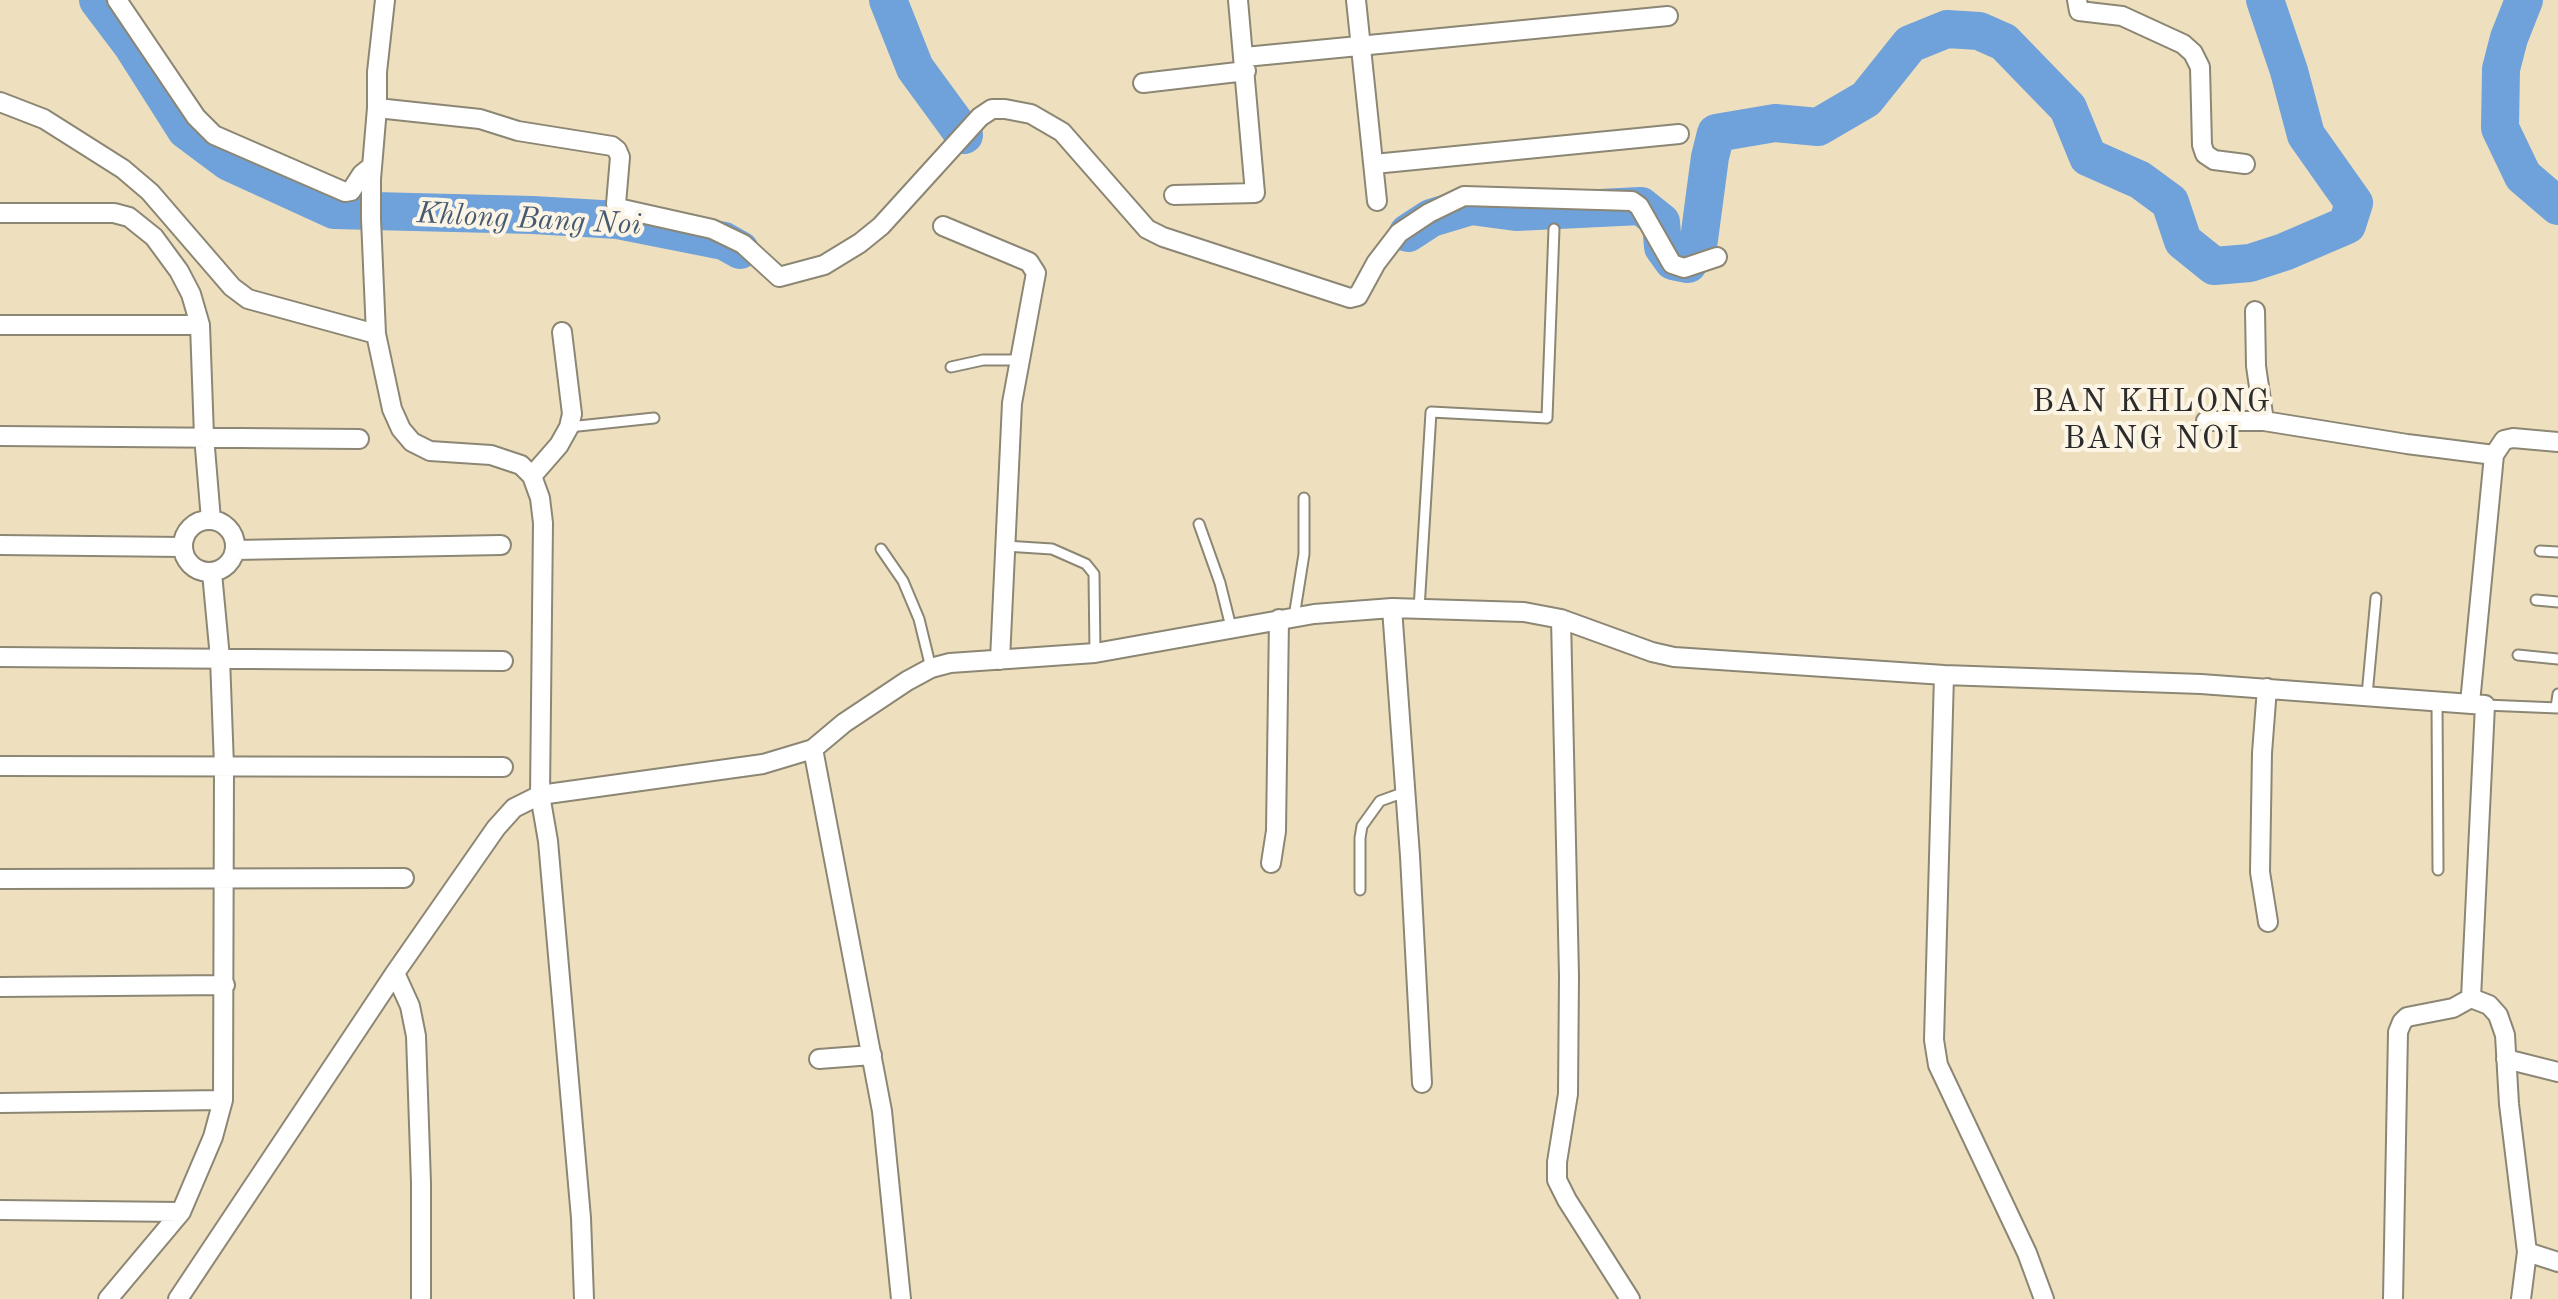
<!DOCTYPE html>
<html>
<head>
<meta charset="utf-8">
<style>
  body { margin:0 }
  canvas { display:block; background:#eee0be }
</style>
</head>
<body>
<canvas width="2558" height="1299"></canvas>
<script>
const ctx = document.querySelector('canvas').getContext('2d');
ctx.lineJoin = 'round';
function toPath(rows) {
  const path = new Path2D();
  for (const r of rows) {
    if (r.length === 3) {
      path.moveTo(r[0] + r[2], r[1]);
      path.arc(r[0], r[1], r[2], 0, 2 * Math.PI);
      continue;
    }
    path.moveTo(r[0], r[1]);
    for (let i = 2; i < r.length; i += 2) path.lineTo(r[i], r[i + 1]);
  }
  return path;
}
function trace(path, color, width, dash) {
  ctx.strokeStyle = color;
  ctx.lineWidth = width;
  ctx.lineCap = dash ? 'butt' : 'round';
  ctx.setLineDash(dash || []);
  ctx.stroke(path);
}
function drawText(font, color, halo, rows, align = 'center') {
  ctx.font = font + ' "Old Standard TT",serif';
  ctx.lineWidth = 8;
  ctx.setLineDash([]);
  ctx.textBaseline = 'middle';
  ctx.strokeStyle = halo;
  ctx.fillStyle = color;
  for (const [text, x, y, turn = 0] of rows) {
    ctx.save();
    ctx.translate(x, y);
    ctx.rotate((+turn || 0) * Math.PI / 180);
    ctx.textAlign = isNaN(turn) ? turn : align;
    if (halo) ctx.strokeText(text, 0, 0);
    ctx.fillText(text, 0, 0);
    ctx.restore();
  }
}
const river = toPath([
  [98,0,132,45,186,130,229,162,334,210,533,215,618,220,724,241,740,250],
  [888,0,915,68,964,135],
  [2524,0,2509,38,2501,69,2500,128,2523,176,2558,206],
  [1408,233,1431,218,1471,206,1516,212,1641,206,1661,222,1663,247,1673,261,1688,264,1698,247,1710,157,1716,133,1775,123,1818,127,1866,99,1910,44,1947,29,1979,31,2004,42,2068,108,2088,157,2140,180,2170,202,2183,241,2214,266,2250,263,2284,252,2347,225,2354,203,2306,135,2289,71,2265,0]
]);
const lane = toPath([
  [951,367,983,360,1019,360],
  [569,427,654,418],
  [1199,524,1220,583,1231,627],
  [1005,546,1052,549,1086,564,1094,574,1095,653],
  [881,549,903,581,919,619,931,668],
  [2540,551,2558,552],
  [2536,600,2558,602],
  [1419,609,1431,412,1547,418,1554,229],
  [1294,617,1304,554,1304,498],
  [2518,655,2558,659],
  [2367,695,2376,598],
  [2437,702,2438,870],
  [2485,705,2558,708],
  [2556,708,2558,694],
  [1360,890,1360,838,1362,826,1380,801,1405,792]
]);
const street = toPath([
  [117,0,196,117,214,135,345,192,351,191,362,174,372,166],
  [385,0,377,72,377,108,371,179,371,219,376,334,392,409,401,429,412,442,430,451,491,455,521,465,532,476,540,498,543,523,540,795,548,841,581,1218,584,1299],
  [1356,0,1377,201],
  [2077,0,2079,11,2122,16,2183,44,2193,53,2200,67,2202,145,2205,154,2214,160,2245,164],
  [1245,57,1668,16],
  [1143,83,1246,71],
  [0,102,44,119,123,169,150,192,232,287,248,299,376,334],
  [377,108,480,119,518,131,612,146,617,150,620,157,616,204,618,208,712,229,743,244,779,277,824,265,860,243,881,226,980,117,992,109,1005,109,1031,114,1062,132,1147,229,1163,237,1350,298,1358,296,1376,263,1399,233,1429,213,1464,196,1632,201,1639,206,1672,264,1684,268,1717,257],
  [1374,164,1679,134],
  [1174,195,1255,193,1238,0],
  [0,213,114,213,129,217,154,237,179,271,191,294,200,325,204,436,211,520],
  [943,226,1029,262,1036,273,1012,403,1000,660],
  [2255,311,2256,366,2264,421],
  [0,325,200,325],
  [2206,421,2264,421,2407,444,2494,455],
  [0,436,359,439],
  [532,476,559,445,569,427,572,414,562,332],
  [209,546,26],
  [0,545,182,547],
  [235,550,501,545],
  [1392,608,1410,856,1422,1083],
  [1561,619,1569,976,1568,1094,1557,1162,1557,1180,1567,1200,1630,1299],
  [0,657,503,661],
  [1944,675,1934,1040,1938,1065,2027,1253,2044,1299],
  [2267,688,2262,753,2260,872,2268,922],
  [2470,703,2494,455,2504,440,2513,438,2558,442],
  [813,749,882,1111,901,1299],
  [0,766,503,767],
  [1271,863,1276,831,1279,619],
  [0,879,404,878],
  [395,973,410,1006,416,1036,421,1183,421,1299],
  [0,987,225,985],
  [2471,998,2489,1005,2498,1015,2505,1035,2509,1104,2527,1252,2521,1299],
  [819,1059,872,1055],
  [2506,1059,2558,1072],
  [0,1103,223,1100],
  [0,1210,181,1212],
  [2527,1252,2558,1262],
  [108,1299,181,1212,213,1137,223,1100,224,766,220,658,212,573],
  [178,1299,395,973,496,828,514,808,540,795,763,764,813,749,844,723,907,681,931,668,950,663,1095,653,1314,614,1392,608,1524,612,1561,619,1652,652,1674,657,1944,675,2201,684,2485,705,2471,998],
  [2393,1299,2398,1032,2402,1022,2407,1017,2453,1008,2471,998]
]);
const waterNames = [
  ["Khlong Bang Noi",529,220,3]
];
const quarterNames = [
  ["BAN KHLONG",2152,403],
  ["BANG NOI",2152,440]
];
trace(river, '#6fa1da', 38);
trace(lane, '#8c8674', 13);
trace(street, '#8c8674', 22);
trace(lane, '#fff', 9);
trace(street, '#fff', 18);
drawText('italic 30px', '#465a71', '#fcf5e5', waterNames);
ctx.letterSpacing = '2px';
drawText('32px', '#2b2b2b', '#fcf5e5', quarterNames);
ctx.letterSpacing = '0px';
</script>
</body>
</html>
